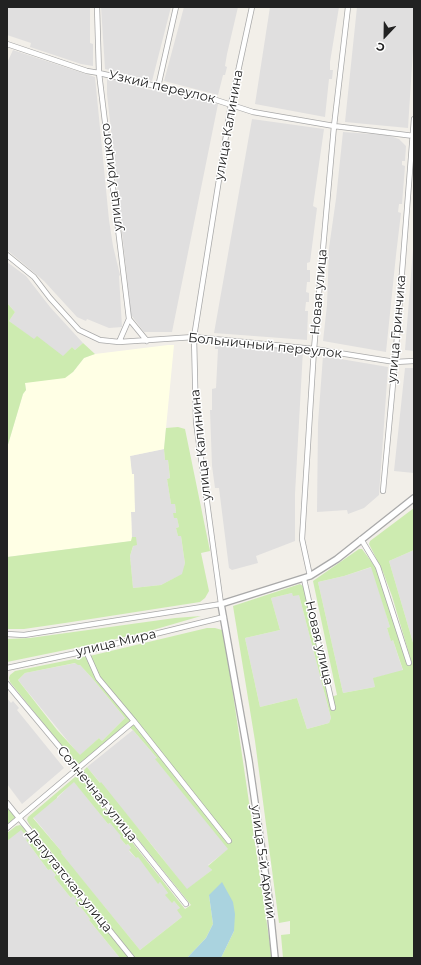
<!DOCTYPE html>
<html>
<head>
<meta charset="utf-8">
<style>
  body { margin:0 }
  #map { position:relative; width:421px; height:965px; overflow:hidden; background:#f2efe9; font-family:Montserrat,sans-serif }
  canvas { display:block }
  .frame { position:absolute; inset:0; border:8px solid #222; pointer-events:none }
  .north { position:absolute; left:365px; top:16px; width:40px; height:40px; -webkit-text-stroke:3px #fff; paint-order:stroke; rotate:202deg; font-size:11px; font-weight:700; line-height:16px; text-align:center; color:#222 }
  .north::after { content:''; display:block; margin:auto; width:14px; height:18px; background:#222; clip-path:polygon(50% 0,100% 100%,50% 72%,0 100%) }
</style>
</head>
<body>
<div id="map">
<canvas width="421" height="965"></canvas>
<div class="frame"></div>
<div class="north">С</div>
</div>
<script>
const ctx = document.querySelector('canvas').getContext('2d');
ctx.lineJoin = 'round';
function paint(path, color) {
  ctx.fillStyle = color;
  ctx.fill(path, 'evenodd');
}
function toPath(rows) {
  const path = new Path2D();
  for (const r of rows) {
    path.moveTo(r[0], r[1]);
    for (let i = 2; i < r.length; i += 2) path.lineTo(r[i], r[i + 1]);
  }
  return path;
}
function trace(path, color, width, dash) {
  ctx.strokeStyle = color;
  ctx.lineWidth = width;
  ctx.lineCap = dash ? 'butt' : 'round';
  ctx.setLineDash(dash || []);
  ctx.stroke(path);
}
function drawText(font, color, halo, rows, align = 'center') {
  ctx.font = font + ' Montserrat,sans-serif';
  ctx.lineWidth = 3;
  ctx.setLineDash([]);
  ctx.textBaseline = 'middle';
  ctx.strokeStyle = halo;
  ctx.fillStyle = color;
  for (const [text, x, y, turn = 0] of rows) {
    ctx.save();
    ctx.translate(x, y);
    ctx.rotate((+turn || 0) * Math.PI / 180);
    ctx.textAlign = isNaN(turn) ? turn : align;
    if (halo) ctx.strokeText(text, 0, 0);
    ctx.fillText(text, 0, 0);
    ctx.restore();
  }
}
const residential = toPath([
  [7,7,90,7,90,43,93,44,93,66,81,64,30,47,31,43,7,35],
  [101,7,171,7,152,81,105,69],
  [184,7,238,7,227,54,225,66,227,67,225,75,223,75,218,95,164,81],
  [270,7,339,7,330,62,330,70,333,70,332,79,329,79,325,117,255,104],
  [357,7,414,7,414,34,408,128,345,122],
  [13,50,95,77,109,220,113,246,120,275,119,276,122,327,109,328,87,319,86,321,77,317,44,281,7,250,7,63],
  [107,79,118,80,146,87,146,89,151,90,151,89,158,90,158,92,176,94,218,104,172,332,144,332,131,315,107,94],
  [252,119,324,129,313,206,317,208,310,262,307,263,307,270,310,270,310,282,307,282,306,292,309,293,309,302,306,302,305,311,308,311,307,340,214,333],
  [343,132,387,135,399,139,406,146,405,161,402,161,402,165,405,166,402,204,399,204,398,212,401,213,396,255,386,352,323,341,327,305,329,248,336,199],
  [414,237,414,351,405,350],
  [7,262,26,276,50,307,83,343,75,350,72,347,63,357,37,337,34,340,9,321,15,312,7,303],
  [215,342,303,350,295,494,295,541,256,556,258,563,232,570,229,568,219,488,215,488,212,466,210,410,212,410,212,389,216,388,218,349,215,349],
  [323,356,388,367,379,495,364,508,348,514,347,510,317,512,318,423],
  [405,368,414,368,414,473,394,471],
  [164,449,165,460,168,460,170,478,167,479,171,504,175,504,176,513,173,513,177,517,179,527,176,528,178,536,181,536,184,557,185,563,183,574,161,585,133,588,130,556,136,537,132,537,131,512,135,512,130,456],
  [414,550,414,646,389,561],
  [372,567,390,627,387,628,391,640,393,640,403,671,374,678,375,687,343,693,318,582,344,576],
  [292,593,299,595,331,718,329,723,307,729,297,698,260,707,245,638,280,630,271,598],
  [76,663,80,665,92,678,125,718,102,741,99,738,80,756,18,680,25,673],
  [7,698,11,703,13,701,19,708,17,710,64,768,22,804,7,784],
  [133,730,157,758,156,760,229,849,208,865,212,870,187,890,156,850,87,767],
  [74,781,108,824,110,823,122,836,120,838,126,845,128,844,131,848,129,851,136,858,138,856,158,883,160,882,168,893,166,895,172,902,174,901,180,908,182,917,140,950,60,853,62,852,33,817,57,798],
  [20,829,28,838,26,840,48,870,51,869,56,875,54,877,71,898,73,896,77,901,75,903,78,907,80,906,90,919,89,920,120,958,7,958,7,841]
]);
const education = toPath([
  [168,345,174,345,164,449,130,456,132,474,134,474,135,512,131,512,132,541,7,557,7,448,23,394,26,390,25,383,73,372,84,358,95,354]
]);
const grass = toPath([
  [7,303,15,312,9,321,34,339,37,336,63,356,72,347,75,350,83,343,95,354,84,358,73,372,65,378,25,383,26,390,23,394,7,448],
  [178,427,185,429,210,551,201,553,209,591,205,598,200,602,65,623,24,629,7,629,7,557,131,541,132,537,136,537,137,545,133,546,130,556,133,588,161,585,182,574,185,563,184,557,181,536,178,536,176,528,179,527,177,518,174,518,173,513,176,513,175,504,171,504,167,479,170,478,168,460,165,460,164,449,166,428],
  [414,508,414,550,389,561,414,646,414,958,283,958,281,935,290,934,290,921,279,923,255,741,233,606,300,584,303,586,331,697,337,695,313,581,359,549,362,549,377,569,387,595,408,665,412,664,392,596,383,572,369,544,370,541],
  [371,567,390,627,387,628,391,641,393,640,403,670,373,678,375,687,343,693,318,582,344,576],
  [292,593,293,596,299,595,331,718,329,723,307,729,297,698,260,707,245,638,280,630,271,598],
  [201,616,146,632,85,646,7,662,7,639,30,638,175,618],
  [207,628,215,628,222,630,224,633,272,958,221,958,234,931,209,895,213,924,206,938,187,958,135,958,29,824,27,820,28,817,75,777,81,778,185,909,191,905,83,771,87,767,100,783,101,782,187,889,212,870,208,866,228,849,155,759,157,758,133,730,129,727,80,764,78,764,73,760,10,682,9,678,10,675,15,671,94,655],
  [75,663,78,665,80,665,92,678,125,718,102,741,99,738,80,755,57,730,18,680,25,673],
  [74,782,108,824,110,823,121,836,120,838,126,845,128,844,131,848,129,850,136,858,138,857,158,884,160,882,168,893,165,895,172,903,174,901,180,908,177,910,182,917,140,950,104,906,61,853,62,852,33,818,57,798,57,797],
  [7,807,16,818,7,825],
  [20,825,23,827,129,958,120,958,89,920,90,919,80,906,78,907,75,903,77,901,73,896,71,898,54,877,56,875,51,869,48,870,26,840,28,838,21,830,7,841,7,833,16,826]
]);
const water = toPath([
  [222,882,233,902,235,914,234,931,221,958,187,958,206,938,213,924,209,895]
]);
const minor = toPath([
  [97,7,99,73,129,319,147,341],
  [7,44,87,71,99,73,216,100,253,112,334,126,414,136],
  [158,87,176,7],
  [7,255,34,277,50,298,79,330,100,340,119,342,194,337,314,349,395,362,414,361],
  [119,342,129,319],
  [383,491,395,362,414,119],
  [361,539,378,567,409,663],
  [310,576,302,539,314,349,334,126,348,7],
  [304,579,333,708],
  [7,634,24,635,221,604,196,422,194,337,231,104,252,7],
  [86,651,98,678,134,721,229,841],
  [7,668,86,651,224,617],
  [7,684,78,769,186,904],
  [7,803,132,958],
  [7,828,134,721]
]);
const tertiary = toPath([
  [275,958,269,899,249,761,221,604,310,576,337,559,414,498]
]);
const streetNames = [
  ["Узкий переулок",162,87,13],
  ["улица Калинина",229,125,-80],
  ["улица Урицкого",112,177,-97],
  ["Новая улица",319,292,-85],
  ["улица Гринчика",397,329,-85],
  ["Больничный переулок",265,346,6],
  ["улица Калинина",201,445,-96],
  ["улица Мира",116,643,-13],
  ["Новая улица",319,643,77],
  ["Солнечная улица",97,794,51],
  ["улица 5-й Армии",263,862,82],
  ["Депутатская улица",69,881,51]
];
paint(residential, '#e0dfdf');
paint(education, '#ffffe5');
paint(grass, '#cdebb0');
paint(water, '#aad3df');
trace(minor, '#a9a9a9', 6);
trace(tertiary, '#a9a9a9', 8);
trace(minor, '#fff', 4.5);
trace(tertiary, '#fff', 5.5);
drawText('13px', '#222', '#fff', streetNames);
</script>
</body>
</html>
